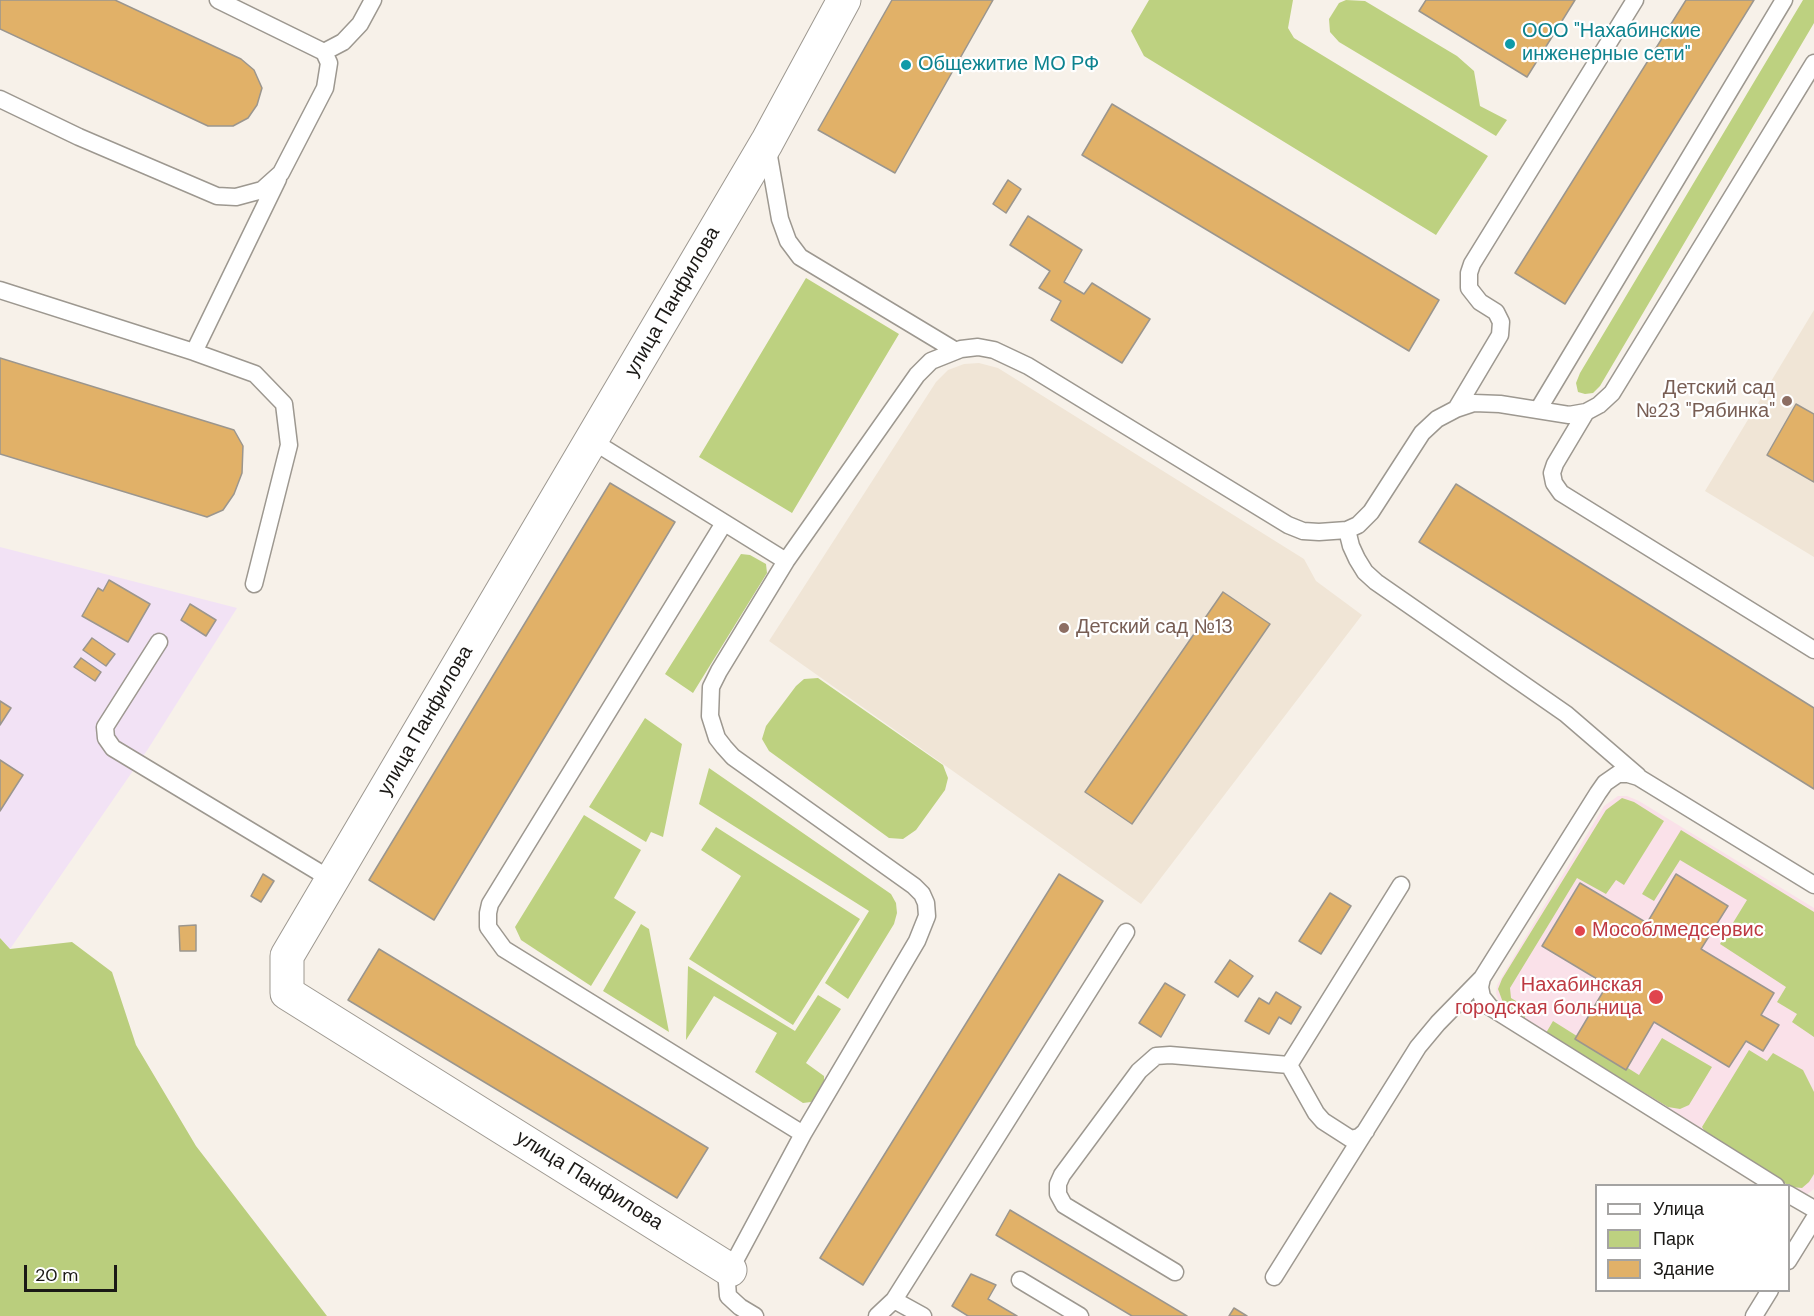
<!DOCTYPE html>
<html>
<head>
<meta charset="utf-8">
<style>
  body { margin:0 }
  #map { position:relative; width:1814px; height:1316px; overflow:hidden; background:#f7f1e9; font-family:"DM Sans",sans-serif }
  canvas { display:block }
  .legend { position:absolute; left:1595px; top:1184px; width:195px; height:108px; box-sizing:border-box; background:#fff; border:2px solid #a4a3a2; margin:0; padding:8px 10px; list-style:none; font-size:18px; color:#1b1916 }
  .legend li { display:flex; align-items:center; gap:12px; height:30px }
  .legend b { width:30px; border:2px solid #a4a3a2 }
  .scale { position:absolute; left:24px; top:1265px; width:93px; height:27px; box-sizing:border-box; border:3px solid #1b1916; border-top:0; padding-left:8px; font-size:18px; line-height:21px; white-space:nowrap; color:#1b1916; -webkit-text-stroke:4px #fff; paint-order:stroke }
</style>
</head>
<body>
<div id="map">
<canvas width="1814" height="1316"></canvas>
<ul class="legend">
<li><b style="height:8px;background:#fff"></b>Улица</li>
<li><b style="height:16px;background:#bdd180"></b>Парк</li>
<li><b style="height:16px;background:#e1b168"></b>Здание</li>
</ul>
<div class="scale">20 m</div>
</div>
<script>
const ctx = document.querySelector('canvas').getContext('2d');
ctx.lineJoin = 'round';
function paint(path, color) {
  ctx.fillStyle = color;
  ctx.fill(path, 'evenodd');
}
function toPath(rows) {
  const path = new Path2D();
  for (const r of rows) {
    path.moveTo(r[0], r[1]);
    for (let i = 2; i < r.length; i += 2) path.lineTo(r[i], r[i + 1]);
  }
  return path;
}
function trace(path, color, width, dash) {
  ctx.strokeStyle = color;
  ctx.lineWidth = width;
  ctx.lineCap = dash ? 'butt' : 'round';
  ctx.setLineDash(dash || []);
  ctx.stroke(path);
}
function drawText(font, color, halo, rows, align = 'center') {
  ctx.font = font + ' "DM Sans",sans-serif';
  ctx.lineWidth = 4.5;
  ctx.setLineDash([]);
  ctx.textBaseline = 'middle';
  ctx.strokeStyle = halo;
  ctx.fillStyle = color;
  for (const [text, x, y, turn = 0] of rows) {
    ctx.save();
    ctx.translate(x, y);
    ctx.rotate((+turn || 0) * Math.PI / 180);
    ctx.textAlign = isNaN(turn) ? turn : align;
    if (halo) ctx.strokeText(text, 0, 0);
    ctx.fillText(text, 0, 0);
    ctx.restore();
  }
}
const built = toPath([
  [1814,310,1814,557,1705,491],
  [979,363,998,368,1304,559,1316,581,1362,615,1141,904,769,641,936,382,948,370,964,364]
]);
const industrial = toPath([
  [0,547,237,608,148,749,10,949,0,938]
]);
const medical = toPath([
  [1618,796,1627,796,1639,801,1814,908,1814,1189,1806,1195,1801,1194,1789,1187,1788,1186,1786,1185,1503,1009,1499,1001,1496,994,1497,985,1604,806]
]);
const green = toPath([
  [1149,0,1293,0,1288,28,1294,38,1488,156,1436,235,1144,56,1131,31],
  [1346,0,1365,1,1457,56,1474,71,1480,106,1507,120,1496,136,1339,42,1330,32,1329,19,1339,3],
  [1803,0,1814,0,1814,23,1600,386,1593,393,1585,394,1578,392,1576,383,1580,373],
  [806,278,899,334,792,513,699,457],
  [741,554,750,555,766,564,767,573,693,693,665,674],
  [818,678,943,765,948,778,945,790,916,830,903,839,889,838,769,751,762,739,766,726,796,686,804,679],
  [645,718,682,744,663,837,651,832,646,842,589,807],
  [709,768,891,894,896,903,897,913,894,924,848,999,825,983,869,911,699,804],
  [1622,798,1634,802,1664,821,1624,885,1616,880,1606,894,1577,878,1510,988,1511,998,1529,1009,1524,1019,1505,1008,1498,989,1502,979,1606,810],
  [584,815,641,850,614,898,636,912,591,986,521,940,515,927],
  [716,827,860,919,793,1025,689,959,741,876,701,850],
  [1681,830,1814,912,1814,1037,1792,1022,1797,1014,1777,1002,1786,987,1720,944,1747,900,1680,860,1654,901,1642,894],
  [641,924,649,929,669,1032,603,991],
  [688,966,795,1031,818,995,841,1009,806,1063,824,1076,824,1085,821,1093,811,1102,803,1103,755,1072,777,1033,714,996,686,1040],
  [1553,1021,1639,1075,1662,1038,1712,1067,1689,1105,1680,1109,1668,1107,1546,1033],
  [1749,1050,1767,1061,1773,1053,1803,1070,1814,1092,1814,1174,1809,1182,1802,1188,1791,1187,1707,1135,1702,1127]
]);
const forest = toPath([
  [0,938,10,949,72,942,112,972,136,1045,196,1146,327,1316,0,1316]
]);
const building = toPath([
  [0,0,115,0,241,59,254,70,262,88,257,105,248,118,233,126,208,126,0,29,0,0],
  [892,0,993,0,895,173,818,130,892,0],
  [1426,0,1575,0,1527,77,1419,11,1426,0],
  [1686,0,1754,0,1565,304,1515,273,1686,0],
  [1112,104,1439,300,1409,351,1082,155,1112,104],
  [1008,180,1021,189,1006,213,993,204,1008,180],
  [1028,216,1082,250,1064,282,1084,294,1092,283,1150,319,1122,363,1051,320,1061,301,1039,288,1050,271,1010,245,1028,216],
  [0,358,234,430,243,446,242,473,234,494,223,510,207,517,0,454,0,358],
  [1796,404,1814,414,1814,482,1767,455,1796,404],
  [610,483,675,522,434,920,369,880,610,483],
  [1456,484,1814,708,1814,789,1419,542,1456,484],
  [109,580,150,604,128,642,82,616,98,588,103,591,109,580],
  [1223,592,1270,624,1132,824,1085,792,1223,592],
  [190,604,216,620,206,636,181,620,190,604],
  [92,638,115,654,106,666,83,650,92,638],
  [81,658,101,672,95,681,74,667,81,658],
  [0,701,11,708,0,725,0,701],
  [0,760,23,775,0,811,0,760],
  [263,874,274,881,261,902,251,896,263,874],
  [1059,874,1103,901,863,1285,820,1258,1059,874],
  [1676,874,1728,906,1701,949,1774,993,1761,1015,1779,1025,1763,1051,1746,1041,1729,1067,1654,1022,1626,1070,1575,1039,1607,985,1542,946,1580,883,1647,923,1676,874],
  [1330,893,1351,906,1321,954,1299,941,1330,893],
  [196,925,196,951,180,951,179,926,196,925],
  [379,949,708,1148,677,1198,348,1000,379,949],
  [1230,960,1253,976,1238,997,1215,982,1230,960],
  [1165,983,1185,995,1161,1037,1139,1023,1165,983],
  [1276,992,1301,1007,1291,1024,1279,1017,1269,1034,1245,1021,1259,998,1269,1004,1276,992],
  [1010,1210,1187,1316,1132,1316,996,1235,1010,1210],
  [971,1274,996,1285,988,1299,1017,1316,968,1316,952,1306,971,1274],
  [1234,1308,1247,1316,1229,1316,1234,1308]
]);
const lane = toPath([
  [218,0,324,52],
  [0,99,79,137,217,196,236,197,262,190,281,173,325,88,329,63,324,52,343,42,360,24,373,0],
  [767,145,780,219,788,241,800,257,956,351],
  [0,290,194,352,278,179],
  [194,352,255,374,284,404,289,445,254,584],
  [1456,409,1500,335,1501,322,1496,312,1480,302,1469,288,1469,273,1472,264,1635,0],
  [1538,410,1784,0],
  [1586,412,1555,464,1552,473,1554,483,1561,493,1814,650],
  [591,440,786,561],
  [724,523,490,904,488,913,488,927,504,949,803,1134],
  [1347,530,1351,546,1357,559,1365,572,1376,582,1566,714,1638,776],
  [159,642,105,727,106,738,113,748,332,880],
  [1366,1131,1359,1137,1351,1139,1323,1121,1316,1113,1289,1065,1401,885],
  [1776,1186,1490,1007,1482,997,1480,987,1482,978,1598,793,1605,783,1618,774,1628,774,1638,777,1814,885],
  [1788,1194,1814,1209],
  [1788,1261,1814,1219],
  [1175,1272,1064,1205,1058,1194,1058,1184,1062,1175,1139,1071,1156,1056,1170,1055,1289,1065],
  [1274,1277,1418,1047,1438,1023,1482,978],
  [1020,1280,1080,1316],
  [894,1300,923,1316],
  [755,1316,740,1307,728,1296,727,1283,730,1270,803,1134,917,941,927,916,926,903,922,894,914,886,733,757,724,747,717,738,710,716,711,687,719,671,786,561,917,375,931,361,961,349,978,347,994,350,1028,366,1288,525,1303,531,1319,532,1347,530,1358,525,1371,512,1422,433,1437,419,1456,409,1474,403,1500,404,1569,415,1586,412,1599,405,1612,393,1814,63],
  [877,1316,894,1300,1126,932],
  [1754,1316,1770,1290]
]);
const street = toPath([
  [730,1270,287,993,287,956,767,142,844,0]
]);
const markers = [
  [1510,44,6,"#0f9aa8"],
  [906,65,6,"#0f9aa8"],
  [1787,401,6,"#8d6e63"],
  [1064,628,6,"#8d6e63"],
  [1580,931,6,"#e0444e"],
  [1656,997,8,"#e0444e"]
];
const cultureNames = [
  ["ООО \"Нахабинские",1522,32],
  ["инженерные сети\"",1522,55],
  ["Общежитие МО РФ",918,65]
];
const streetNames = [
  ["улица Панфилова",673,302,-60],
  ["улица Панфилова",426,721,-60],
  ["улица Панфилова",589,1181,32]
];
const educationNames = [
  ["Детский сад",1775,389],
  ["№23 \"Рябинка\"",1775,412],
  ["Детский сад №13",1076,628,"left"]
];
const healthNames = [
  ["Мособлмедсервис",1592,931],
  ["Нахабинская",1642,986,"right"],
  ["городская больница",1642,1009,"right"]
];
paint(built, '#f0e5d6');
paint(industrial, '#f2e2f5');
paint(medical, '#fae1e9');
paint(green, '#bdd180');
paint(forest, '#bace7d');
paint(building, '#e1b168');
trace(building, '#9b968e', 1.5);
trace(lane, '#9d9890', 19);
trace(street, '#9d9890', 35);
trace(lane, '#fff', 16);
trace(street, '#fff', 33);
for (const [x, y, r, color] of markers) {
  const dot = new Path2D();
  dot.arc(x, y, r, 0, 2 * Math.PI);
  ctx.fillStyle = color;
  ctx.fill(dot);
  trace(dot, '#fff', 2);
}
drawText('20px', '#0d838f', '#fff', cultureNames, 'left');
drawText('20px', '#1b1916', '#fff', streetNames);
drawText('20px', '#785e54', '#fff', educationNames, 'right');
drawText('20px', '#be3a42', '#fff', healthNames, 'left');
</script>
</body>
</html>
